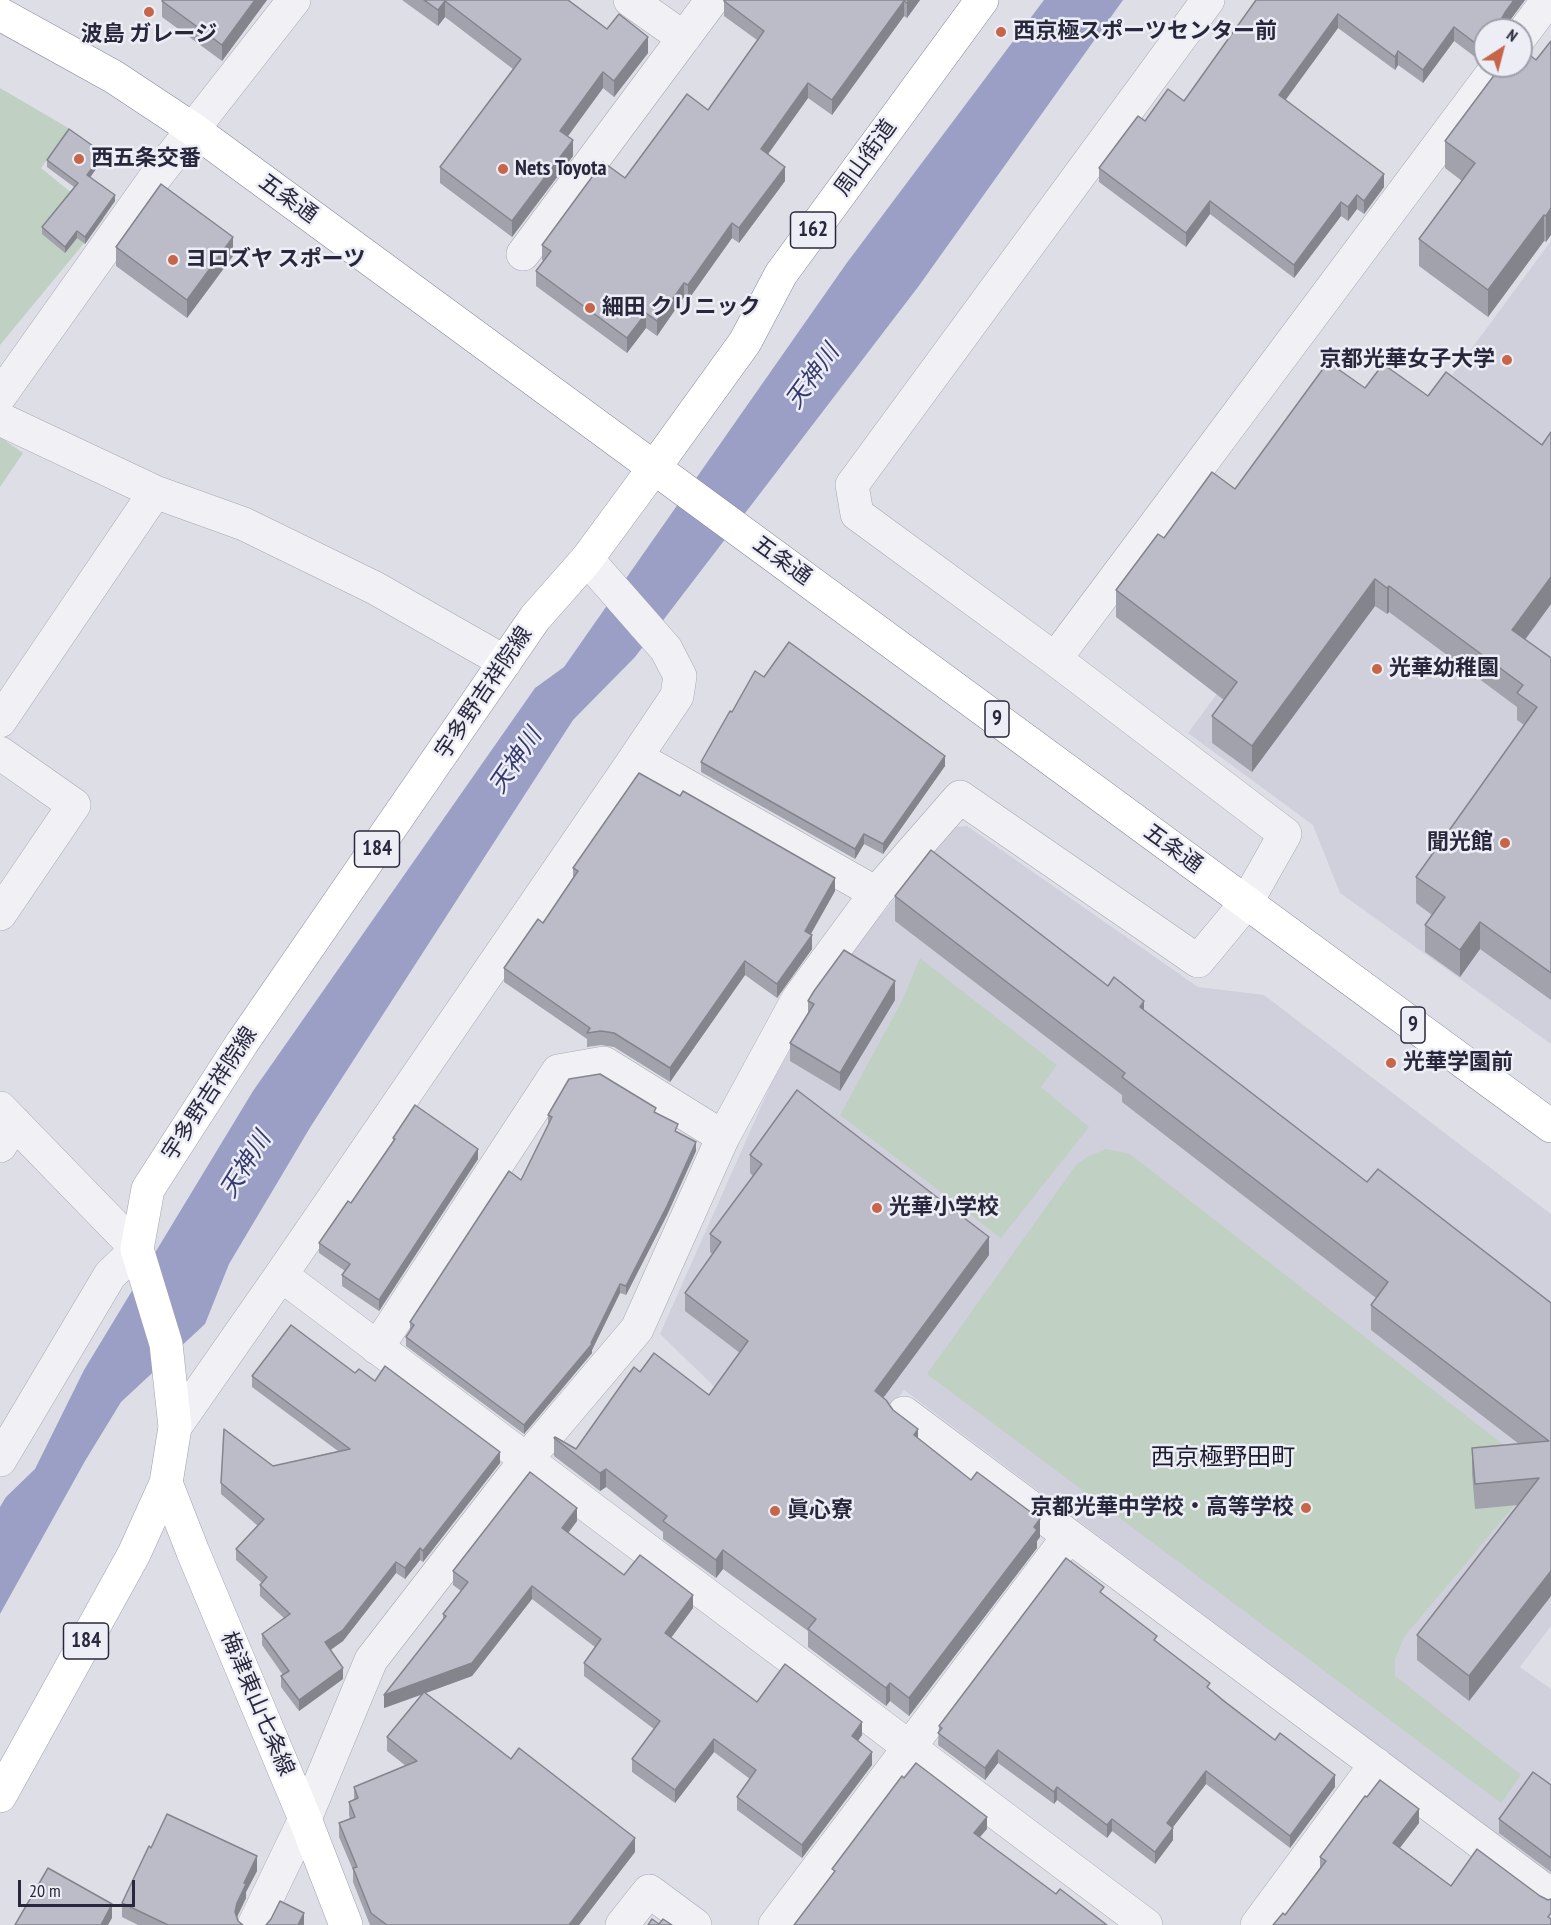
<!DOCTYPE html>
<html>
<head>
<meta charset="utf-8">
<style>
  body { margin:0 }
  #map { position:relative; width:1551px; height:1925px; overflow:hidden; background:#dedee7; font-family:"PT Sans Narrow",sans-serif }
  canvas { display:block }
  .north { position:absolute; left:1473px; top:18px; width:60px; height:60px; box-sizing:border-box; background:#edeef5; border:2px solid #9e9fab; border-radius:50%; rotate:36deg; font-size:16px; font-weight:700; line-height:24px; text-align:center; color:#28283d }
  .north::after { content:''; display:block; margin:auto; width:21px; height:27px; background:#c66549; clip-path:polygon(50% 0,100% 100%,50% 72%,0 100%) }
  .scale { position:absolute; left:18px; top:1880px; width:117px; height:27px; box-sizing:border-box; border:3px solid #28283d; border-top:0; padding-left:8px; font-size:18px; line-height:21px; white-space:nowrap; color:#28283d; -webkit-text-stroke:4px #edeef5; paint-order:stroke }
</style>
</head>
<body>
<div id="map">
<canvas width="1551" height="1925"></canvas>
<div class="north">N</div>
<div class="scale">20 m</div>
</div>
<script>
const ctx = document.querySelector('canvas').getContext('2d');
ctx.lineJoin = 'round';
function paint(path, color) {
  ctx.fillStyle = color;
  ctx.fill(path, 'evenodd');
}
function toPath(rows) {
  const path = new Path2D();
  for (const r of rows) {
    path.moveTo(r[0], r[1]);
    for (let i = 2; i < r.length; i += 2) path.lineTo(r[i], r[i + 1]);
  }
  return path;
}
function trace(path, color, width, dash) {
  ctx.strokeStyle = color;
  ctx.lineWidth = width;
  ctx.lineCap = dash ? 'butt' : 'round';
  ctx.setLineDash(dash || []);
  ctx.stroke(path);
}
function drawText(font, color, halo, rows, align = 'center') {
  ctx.font = font + ' "PT Sans Narrow","Noto Sans JP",sans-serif';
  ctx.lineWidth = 5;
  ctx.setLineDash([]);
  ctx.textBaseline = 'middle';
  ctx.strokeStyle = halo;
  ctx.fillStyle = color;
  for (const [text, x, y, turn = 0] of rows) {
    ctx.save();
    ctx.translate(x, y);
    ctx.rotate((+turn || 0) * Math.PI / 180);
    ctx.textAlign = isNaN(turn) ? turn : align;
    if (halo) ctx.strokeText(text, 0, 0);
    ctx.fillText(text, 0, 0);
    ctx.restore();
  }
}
const built = toPath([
  [1551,241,1551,1044,1340,893,1313,825,1188,733],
  [967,826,1198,987,1264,995,1551,1214,1551,1626,1520,1667,1551,1689,1551,1875,904,1390,845,1466,723,1395,660,1334,772,1082,841,962,956,827]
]);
const green = toPath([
  [0,88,70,129,41,168,104,219,0,345],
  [0,437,23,453,0,487],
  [920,958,1057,1065,1041,1087,1089,1127,1001,1238,840,1115,902,1001],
  [1106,1149,1130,1154,1541,1474,1404,1637,1395,1660,1395,1676,1521,1775,1501,1803,927,1374,1076,1165,1087,1157]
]);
const water = toPath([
  [1044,0,1123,0,918,287,635,657,573,720,311,1126,229,1264,205,1324,121,1402,85,1461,0,1614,0,1507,6,1497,35,1469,84,1370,253,1091,535,688,564,667,846,264]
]);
const minor = toPath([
  [630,0,684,38],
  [1521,36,1548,0],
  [523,254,712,0],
  [0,396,157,175,294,0],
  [0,419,155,492,0,721],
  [155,492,244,524,375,588,505,662],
  [587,559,666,649,680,676,677,696,636,757],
  [1055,659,1498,66],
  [0,753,74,805,0,914],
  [0,1108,137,1249,110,1275,0,1460],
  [0,1146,15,1123],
  [281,1275,1146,1925],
  [377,1348,558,1071,604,1063,723,1137],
  [904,1413,1551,1895],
  [175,1427,281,1275,636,757,876,893],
  [254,1925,305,1819,371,1660,526,1460,637,1329,723,1137,798,999,876,893,960,797,1198,961,1246,903,1285,834,1055,659,857,514,852,485,1208,0],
  [622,1925,649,1891,695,1925],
  [775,1925,1069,1536],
  [1257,1925,1376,1764]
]);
const major = toPath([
  [166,1483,193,1552,305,1819,346,1925],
  [0,1796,134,1554,166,1483,175,1427,166,1344,137,1249,148,1189,242,1043,535,618,587,559,654,468]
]);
const highway = toPath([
  [0,14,114,77,194,130,1551,1126],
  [654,468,745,342,781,274,982,0]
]);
const wall = toPath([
  [267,0,222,61,162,17,162,1],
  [402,0,568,0,607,29,648,53,614,97,603,88,568,136,573,156,512,237,440,183,440,167,513,69,445,17,438,26],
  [920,0,907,18,904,16,832,115,808,98,768,154,785,181,739,243,732,238,688,300,684,297,657,336,646,328,627,353,536,286,536,271,544,261,542,260,542,245,708,110,757,40,724,16,724,1],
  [1256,0,1525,0,1506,25,1485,30,1485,55,1479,60,1454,41,1423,83,1398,65,1395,70,1338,28,1285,100,1384,187,1364,214,1357,209,1348,221,1341,216,1294,278,1210,214,1186,247,1099,182,1099,168,1145,121,1184,101],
  [1551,41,1546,242,1544,241,1488,317,1419,266,1419,239,1462,181,1445,168,1445,141,1536,60],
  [103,159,90,177,115,201,85,244,77,238,65,253,42,234,42,227,74,187,47,167,47,160],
  [116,247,233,256,187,318,116,266],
  [1365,388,1428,396,1542,445,1551,432,1551,604,1525,640,1551,658,1551,1000,1480,949,1460,977,1425,952,1425,925,1432,915,1416,903,1416,877,1524,725,1517,720,1517,707,1389,612,1387,614,1375,606,1252,772,1212,743,1212,716,1224,700,1116,617,1116,590,1164,538,1235,489],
  [764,677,945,766,883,854,864,844,855,859,701,772,701,762,732,712],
  [680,796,835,891,811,934,812,949,777,998,745,975,670,1082,614,1047,601,1045,587,1047,587,1039,504,982,504,968,543,923,573,878,573,868],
  [895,896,1108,986,1144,1011,1367,1182,1551,1303,1551,1596,1469,1701,1417,1660,1417,1635,1518,1505,1475,1509,1472,1473,1472,1448,1519,1444,1371,1330,1371,1305,1376,1298,1122,1102,1122,1095,895,921],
  [895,1000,840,1091,790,1061,790,1043,808,1013,808,1001],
  [656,1113,696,1151,667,1215,626,1295,620,1293,592,1350,592,1353,524,1434,406,1346,406,1337,410,1331,410,1322,521,1180,549,1124,548,1124,548,1115],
  [393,1138,478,1159,379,1311,342,1286,342,1275,345,1271,319,1253,319,1243,351,1203,393,1143],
  [750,1155,989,1255,883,1398,918,1439,1040,1537,1037,1541,1037,1548,909,1716,890,1701,886,1706,808,1647,808,1631,723,1569,716,1578,663,1539,663,1532,606,1487,600,1491,554,1456,554,1438,576,1449,640,1372,709,1395,740,1353,685,1311,685,1293,712,1254,710,1252,710,1234,753,1176,750,1173],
  [355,1373,375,1381,500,1463,423,1562,420,1560,405,1579,396,1573,343,1641,330,1650,343,1679,299,1711,281,1687,281,1676,283,1675,262,1645,262,1634,284,1618,260,1596,260,1585,262,1583,236,1560,236,1549,258,1526,221,1494,221,1483,273,1466,338,1451,252,1387,252,1376],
  [577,1521,568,1533,624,1575,693,1608,671,1638,757,1702,862,1735,858,1741,872,1765,802,1858,737,1810,737,1797,750,1779,714,1752,675,1803,632,1772,632,1759,654,1729,584,1676,584,1663,595,1647,532,1599,472,1676,426,1693,511,1759,635,1852,579,1925,370,1925,353,1882,353,1870,339,1837,339,1823,350,1819,349,1815,349,1802,354,1800,354,1787,406,1766,387,1751,387,1737,421,1695,384,1708,443,1619,443,1614,461,1591,453,1585,453,1571],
  [1104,1595,1210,1689,1335,1787,1290,1848,1206,1784,1173,1827,1173,1840,1155,1864,1112,1831,1107,1838,1057,1800,1054,1804,998,1763,985,1780,938,1745,939,1726],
  [1551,1785,1551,1872,1499,1833,1499,1819],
  [1419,1823,1399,1848,1451,1886,1540,1896,1548,1900,1285,1915,1320,1868,1320,1857],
  [151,1848,257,1871,246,1892,246,1898,237,1917,238,1921,243,1925,138,1925,122,1917,122,1903]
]);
const shadedWall = toPath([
  [255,0,267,0,222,61,222,45],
  [909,0,920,0,907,18,907,3],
  [1514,0,1525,0,1503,30,1495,30,1506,11],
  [445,1,445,17,438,26,438,10],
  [904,1,904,16,832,115,832,100],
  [1338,14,1338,28,1279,109,1279,95],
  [1454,27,1454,41,1423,83,1423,70],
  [648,37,648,53,614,97,614,81],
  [1485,41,1485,55,1479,60,1479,46],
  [1398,51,1398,65,1395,70,1395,57],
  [603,72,603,88,560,147,560,131],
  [808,83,808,98,761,164,761,149],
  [573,140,573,156,512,237,512,221],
  [103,153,103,159,87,182,87,175],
  [785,167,785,181,739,243,739,228],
  [1384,174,1384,187,1364,214,1364,201],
  [115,195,115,201,85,244,85,237],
  [1357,195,1357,209,1348,221,1348,207],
  [1210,201,1210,214,1186,247,1186,233],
  [1341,202,1341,216,1294,278,1294,265],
  [1551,208,1551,235,1546,242,1546,216],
  [1544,215,1544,241,1488,317,1488,290],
  [732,223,732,238,688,300,688,285],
  [77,231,77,238,65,253,65,247],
  [233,237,233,256,187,318,187,300],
  [684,283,684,297,657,336,657,321],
  [646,313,646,328,627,353,627,338],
  [1551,577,1551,604,1512,657,1512,630],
  [1375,579,1375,606,1252,772,1252,746],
  [1389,586,1389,612,1387,614,1387,588],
  [945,756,945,766,883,854,883,844],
  [864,834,864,844,855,859,855,849],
  [835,878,835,891,805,944,812,935,812,949,777,998,777,984,805,931],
  [1480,922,1480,949,1460,977,1460,950],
  [745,961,745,975,670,1082,670,1068],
  [895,981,895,1000,840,1091,840,1073],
  [1144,1001,1144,1026,1140,1007],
  [696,1142,696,1151,667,1215,626,1295,626,1286],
  [478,1149,478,1159,379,1311,379,1300],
  [989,1237,989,1255,875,1409,875,1391],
  [620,1284,620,1293,592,1350,592,1353,524,1434,524,1425,591,1343],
  [918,1429,918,1447,914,1435],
  [500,1452,500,1463,423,1562,423,1551],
  [606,1469,606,1487,600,1491,600,1473],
  [577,1508,577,1521,562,1541,562,1528],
  [1040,1519,1040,1537,1037,1541,1037,1548,909,1716,909,1698],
  [420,1548,420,1560,405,1579,405,1568],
  [723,1550,723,1569,716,1578,716,1560],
  [396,1562,396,1573,343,1641,325,1654,325,1642],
  [1551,1571,1551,1596,1469,1701,1469,1676],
  [532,1586,532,1599,472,1676,384,1708,384,1695],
  [693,1595,693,1608,665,1646,665,1633],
  [343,1668,343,1679,299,1711,299,1700],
  [890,1683,890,1701,886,1706,886,1688],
  [862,1722,862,1735,852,1749,852,1736],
  [714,1739,714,1752,675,1803,675,1790],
  [998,1750,998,1763,985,1780,985,1768],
  [872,1752,872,1765,802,1858,802,1845],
  [1206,1771,1206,1784,1167,1835,1167,1823],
  [1335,1775,1335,1787,1290,1848,1290,1836],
  [1057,1787,1057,1800,1054,1804,1054,1792],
  [1419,1809,1419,1823,1393,1857,1393,1843],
  [987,1817,987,1829,974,1844,974,1833],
  [1112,1819,1112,1831,1107,1838,1107,1825],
  [1173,1828,1173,1840,1155,1864,1155,1852],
  [635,1838,635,1852,579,1925,569,1925],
  [257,1856,257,1871,246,1892,246,1898,237,1917,235,1912,237,1903,244,1883],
  [112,1904,112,1918,108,1925,101,1925],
  [304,1913,304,1925,298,1925]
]);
const building = toPath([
  [163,0,255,0,222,45,162,1,163,0],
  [424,0,568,0,607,29,619,14,648,37,614,81,603,72,560,131,573,140,512,221,440,167,521,59,445,1,438,10,424,0],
  [724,0,909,0,907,3,904,1,832,100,808,83,761,149,785,167,739,228,732,223,688,285,684,283,657,321,646,313,627,338,536,271,551,251,542,245,603,162,625,178,687,94,708,110,764,31,724,1,724,0],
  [1256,0,1514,0,1506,11,1495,30,1485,30,1485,41,1479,46,1454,27,1423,70,1398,51,1395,57,1338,14,1279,95,1384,174,1364,201,1357,195,1348,207,1341,202,1294,265,1210,201,1186,233,1099,168,1138,116,1145,121,1168,89,1184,101,1256,0],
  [1551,41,1551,208,1546,216,1544,215,1488,290,1419,239,1475,163,1445,141,1501,66,1521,66,1521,48,1536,60,1551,41],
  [69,129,103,153,87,175,115,195,85,237,77,231,65,247,42,227,78,183,47,160,69,129],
  [161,184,233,237,187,300,116,247,161,184],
  [1328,362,1365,388,1383,364,1428,396,1446,372,1542,445,1551,432,1551,577,1512,630,1551,658,1551,973,1480,922,1460,950,1425,925,1445,897,1416,877,1537,707,1517,693,1523,685,1389,586,1387,588,1375,579,1252,746,1212,716,1237,682,1116,590,1158,534,1164,538,1212,472,1235,489,1328,362],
  [789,642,945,756,883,844,864,834,855,849,701,762,730,711,732,712,755,671,764,677,789,642],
  [639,773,680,796,683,791,835,878,805,931,812,935,777,984,745,961,670,1068,614,1033,601,1031,587,1033,590,1028,504,968,538,919,543,923,578,871,573,868,639,773],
  [931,850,1108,986,1114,977,1144,1001,1140,1007,1367,1182,1378,1169,1551,1303,1551,1571,1469,1676,1417,1635,1539,1478,1475,1484,1472,1448,1549,1441,1371,1305,1388,1282,1122,1077,1125,1073,895,896,931,850],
  [844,950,895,981,840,1073,790,1043,814,1004,808,1001,814,991,844,950],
  [600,1074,656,1108,654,1112,678,1124,675,1131,696,1142,667,1206,626,1286,620,1284,591,1343,592,1344,524,1425,406,1337,414,1325,410,1322,509,1171,521,1180,552,1117,548,1115,569,1079,600,1074],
  [797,1090,989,1237,875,1391,886,1400,893,1410,918,1429,914,1435,971,1480,977,1472,1040,1519,1034,1527,1037,1530,909,1698,890,1683,886,1688,808,1629,816,1619,723,1550,716,1560,663,1521,667,1516,606,1469,600,1473,554,1438,555,1437,576,1449,634,1367,640,1372,654,1353,709,1395,748,1341,685,1293,721,1242,710,1234,762,1164,750,1155,797,1090],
  [415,1105,478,1149,379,1300,342,1275,350,1264,319,1243,348,1201,351,1203,395,1139,393,1138,415,1105],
  [291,1325,355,1373,359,1369,375,1381,385,1366,500,1452,423,1551,420,1548,405,1568,396,1562,343,1630,325,1642,343,1668,299,1700,281,1676,289,1671,262,1634,290,1614,260,1585,267,1577,236,1549,264,1519,221,1483,224,1429,273,1466,350,1449,252,1376,291,1325],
  [530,1472,577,1508,562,1528,624,1575,640,1555,693,1595,665,1633,757,1702,785,1664,862,1722,852,1736,872,1752,802,1845,737,1797,756,1770,714,1739,675,1790,632,1759,660,1721,584,1663,601,1639,532,1586,472,1663,384,1695,446,1616,443,1614,468,1582,453,1571,530,1472],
  [1066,1558,1104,1587,1100,1592,1157,1636,1154,1640,1210,1683,1207,1687,1225,1702,1275,1740,1280,1733,1335,1775,1290,1836,1206,1771,1167,1823,1173,1828,1155,1852,1112,1819,1107,1825,1057,1787,1054,1792,998,1750,985,1768,938,1733,942,1728,939,1726,1066,1558],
  [424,1692,511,1759,519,1748,635,1838,569,1925,387,1925,371,1913,353,1868,357,1867,339,1823,355,1817,349,1802,358,1798,354,1787,417,1761,387,1737,424,1692],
  [916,1763,987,1817,974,1833,1056,1894,1060,1889,1107,1925,794,1925,835,1871,832,1869,902,1776,904,1778,916,1763],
  [1533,1772,1551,1785,1551,1858,1499,1819,1533,1772],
  [1380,1780,1419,1809,1393,1843,1451,1886,1477,1849,1540,1896,1548,1900,1551,1899,1551,1913,1548,1917,1551,1919,1551,1923,1550,1925,1273,1925,1283,1913,1285,1915,1326,1861,1320,1857,1365,1796,1367,1797,1380,1780],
  [167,1814,257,1856,244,1883,246,1884,237,1903,235,1912,238,1921,243,1925,168,1925,122,1903,149,1846,151,1848,167,1814],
  [48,1868,112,1904,101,1925,15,1925,48,1868],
  [280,1901,304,1913,298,1925,266,1925,271,1919,280,1901],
  [652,1919,659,1924,663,1919,672,1925,648,1925,652,1919]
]);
const markers = [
  [149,12,6,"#c66549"],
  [1001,32,6,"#c66549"],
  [79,159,6,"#c66549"],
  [503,169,6,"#c66549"],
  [173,260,6,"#c66549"],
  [590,308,6,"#c66549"],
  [1507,360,6,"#c66549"],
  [1377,669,6,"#c66549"],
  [1505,843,6,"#c66549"],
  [1391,1063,6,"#c66549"],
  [877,1208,6,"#c66549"],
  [1306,1508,6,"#c66549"],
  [775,1511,6,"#c66549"]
];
const shields = [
  [813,230,45],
  [997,719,24],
  [377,849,45],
  [1413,1025,24],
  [86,1641,45]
];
const shieldNames = [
  ["162",813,230],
  ["9",997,719],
  ["184",377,849],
  ["9",1413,1025],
  ["184",86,1641]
];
const poiNames = [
  ["西京極スポーツセンター前",1013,32],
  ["波島 ガレージ",149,35,"center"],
  ["西五条交番",91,159],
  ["Nets Toyota",515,169],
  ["ヨロズヤ スポーツ",185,260],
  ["細田 クリニック",602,308],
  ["京都光華女子大学",1495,360,"right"],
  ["光華幼稚園",1389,669],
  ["聞光館",1493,843,"right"],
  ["光華学園前",1403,1063],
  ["光華小学校",889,1208],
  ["京都光華中学校・高等学校",1294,1508,"right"],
  ["眞心寮",787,1511]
];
const streetNames = [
  ["周山街道",866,158,-54],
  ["五条通",288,199,36],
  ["五条通",782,561,36],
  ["宇多野吉祥院線",484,693,-56],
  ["五条通",1173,849,36],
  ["宇多野吉祥院線",210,1094,-57],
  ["梅津東山七条線",257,1704,67]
];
const waterNames = [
  ["天神川",813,377,-54],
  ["天神川",516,761,-56],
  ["天神川",246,1165,-58]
];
const neighbourhoodNames = [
  ["西京極野田町",1223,1458]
];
paint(built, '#d0d0dc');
paint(green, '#c0d0c2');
paint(water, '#9b9fc5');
trace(minor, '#a7a7b4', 34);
trace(major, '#9e9fb2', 34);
trace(highway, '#86879d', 34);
trace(minor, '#f1f1f5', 33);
trace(major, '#fff', 33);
trace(highway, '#fff', 33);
paint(wall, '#a2a2ad');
paint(shadedWall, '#84848d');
paint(building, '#bcbcc9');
trace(building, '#84848d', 1.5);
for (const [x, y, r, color] of markers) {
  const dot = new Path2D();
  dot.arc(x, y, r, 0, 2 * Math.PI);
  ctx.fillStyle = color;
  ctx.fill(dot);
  trace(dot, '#edeef5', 2);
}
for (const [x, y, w] of shields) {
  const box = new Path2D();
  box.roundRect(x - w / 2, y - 18, w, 36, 4.5);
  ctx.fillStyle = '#edeef5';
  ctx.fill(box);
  trace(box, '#28283d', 1.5);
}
drawText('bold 21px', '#28283d', null, shieldNames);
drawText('bold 22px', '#28283d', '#edeef5', poiNames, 'left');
drawText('22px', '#28283d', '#edeef5', streetNames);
drawText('italic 24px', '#35396e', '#edeef5', waterNames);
drawText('24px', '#1b1b2e', '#edeef5', neighbourhoodNames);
</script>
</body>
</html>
